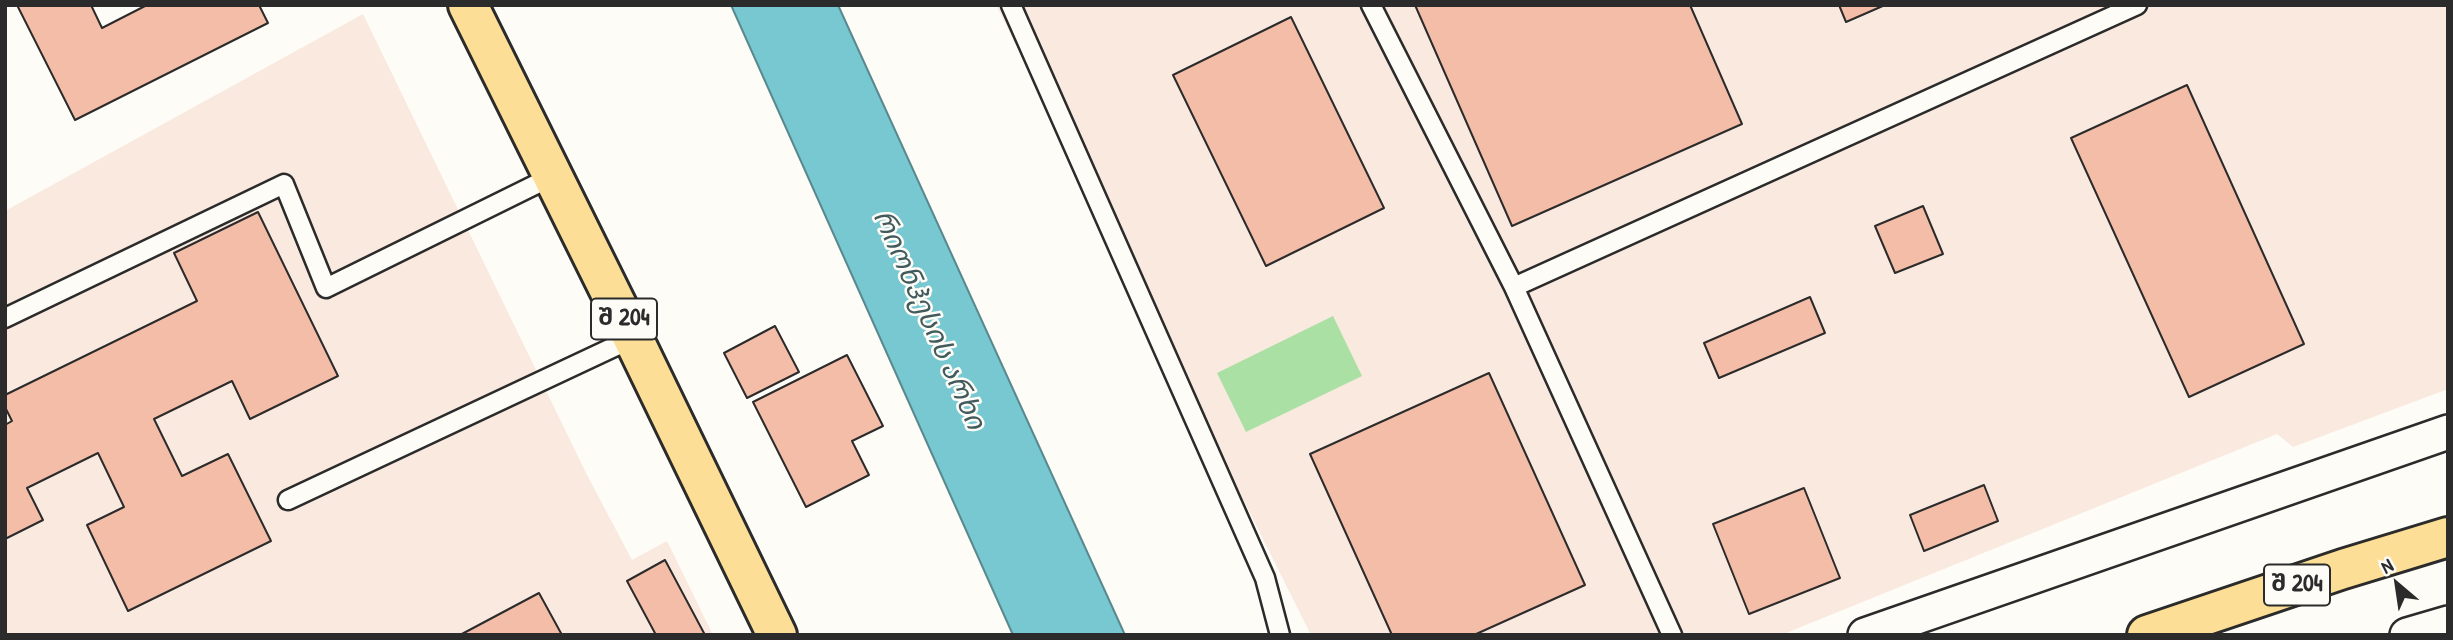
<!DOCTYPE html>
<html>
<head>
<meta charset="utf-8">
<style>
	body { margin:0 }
	#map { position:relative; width:2453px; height:640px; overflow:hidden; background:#fdfcf7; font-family:"Patrick Hand",sans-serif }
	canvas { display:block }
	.frame { position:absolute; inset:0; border:7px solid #2b2b2b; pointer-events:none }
	.north { position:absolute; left:2362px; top:549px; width:70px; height:70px; -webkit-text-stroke:5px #fdfcf7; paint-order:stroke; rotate:331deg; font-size:19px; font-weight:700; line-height:28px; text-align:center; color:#2b2b2b }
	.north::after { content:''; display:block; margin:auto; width:24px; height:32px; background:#2b2b2b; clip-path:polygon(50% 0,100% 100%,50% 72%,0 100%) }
</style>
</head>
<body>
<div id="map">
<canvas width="2453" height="640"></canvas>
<div class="frame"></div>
<div class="north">N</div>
</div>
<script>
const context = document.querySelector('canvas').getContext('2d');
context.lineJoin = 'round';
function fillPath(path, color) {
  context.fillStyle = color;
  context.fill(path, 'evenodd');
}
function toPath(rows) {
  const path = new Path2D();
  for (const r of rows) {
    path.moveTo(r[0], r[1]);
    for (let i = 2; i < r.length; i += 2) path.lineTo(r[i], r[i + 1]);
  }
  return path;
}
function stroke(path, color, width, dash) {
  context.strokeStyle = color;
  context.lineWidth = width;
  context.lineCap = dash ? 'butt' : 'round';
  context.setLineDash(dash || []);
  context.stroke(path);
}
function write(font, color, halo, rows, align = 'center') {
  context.font = font + ' "Patrick Hand","Noto Sans Georgian",sans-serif';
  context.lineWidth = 5;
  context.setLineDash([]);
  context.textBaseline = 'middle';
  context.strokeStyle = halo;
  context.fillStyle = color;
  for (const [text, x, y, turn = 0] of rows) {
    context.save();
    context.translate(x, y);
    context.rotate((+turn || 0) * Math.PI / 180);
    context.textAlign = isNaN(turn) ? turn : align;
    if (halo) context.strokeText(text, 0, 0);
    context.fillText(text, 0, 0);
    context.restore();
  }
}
fillPath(toPath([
	[996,5,2448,5,2448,389,2293,447,2277,434,1781,635,1311,635],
	[363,14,587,475,632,560,667,541,713,635,5,635,5,211]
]), '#fae9df');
fillPath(toPath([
	[1333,316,1362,376,1246,432,1217,373]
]), '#aae0a3');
const water = toPath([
	[731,5,838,5,1125,635,1013,635,731,5]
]);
fillPath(water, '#78c8d1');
stroke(water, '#59898f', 2);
const building = toPath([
	[17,5,91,5,102,28,147,5,259,5,268,23,75,120,17,5],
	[1415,5,1690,5,1742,124,1512,226,1415,5],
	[1839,5,1885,5,1846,22,1839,5],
	[1291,17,1384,208,1266,266,1173,75,1291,17],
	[2187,85,2304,344,2189,397,2071,138,2187,85],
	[1923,206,1943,254,1895,273,1875,226,1923,206],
	[258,212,338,376,250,419,232,381,154,419,182,476,228,454,271,541,128,611,87,525,124,507,98,453,27,488,43,520,5,539,5,425,12,421,5,407,5,395,197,301,174,253,258,212],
	[1810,297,1825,333,1719,378,1704,343,1810,297],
	[775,326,799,372,747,398,724,353,775,326],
	[847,355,883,426,852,441,869,475,806,507,753,402,847,355],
	[1489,373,1585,585,1474,635,1392,635,1310,454,1489,373],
	[1984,485,1998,521,1924,551,1910,515,1984,485],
	[1804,488,1840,578,1749,614,1713,524,1804,488],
	[665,560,705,635,656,635,627,581,665,560],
	[539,593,562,635,460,635,539,593]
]);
fillPath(building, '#f4bda8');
stroke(building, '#2b2b2b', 2);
const lane = toPath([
	[1011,5,1265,578,1280,635],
	[1371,5,1514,287,1672,635],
	[1514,287,2137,5],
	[5,318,284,184,326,288,553,176],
	[288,500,633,338]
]);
const street = toPath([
	[1865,635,2448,432],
	[2407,635,2448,623]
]);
const primary = toPath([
	[468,5,633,338,777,635],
	[2147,635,2343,569,2448,537]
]);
stroke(lane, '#2b2b2b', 23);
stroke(street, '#2b2b2b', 38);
stroke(primary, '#2b2b2b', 44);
stroke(lane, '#fdfcf7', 18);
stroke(street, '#fdfcf7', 33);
stroke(primary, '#fdde96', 38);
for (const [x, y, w] of [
	[624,319,66],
	[2297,585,66]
]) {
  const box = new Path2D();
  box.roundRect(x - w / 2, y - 20.5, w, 41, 5);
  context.fillStyle = '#fdfcf7';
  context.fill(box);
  stroke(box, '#2b2b2b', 2);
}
write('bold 24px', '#2b2b2b', null, [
	["შ 204",624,319],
	["შ 204",2297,585]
]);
write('italic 28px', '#425a5d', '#fdfcf7', [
	["რიონჰესის არხი",928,320,66]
]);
</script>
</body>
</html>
